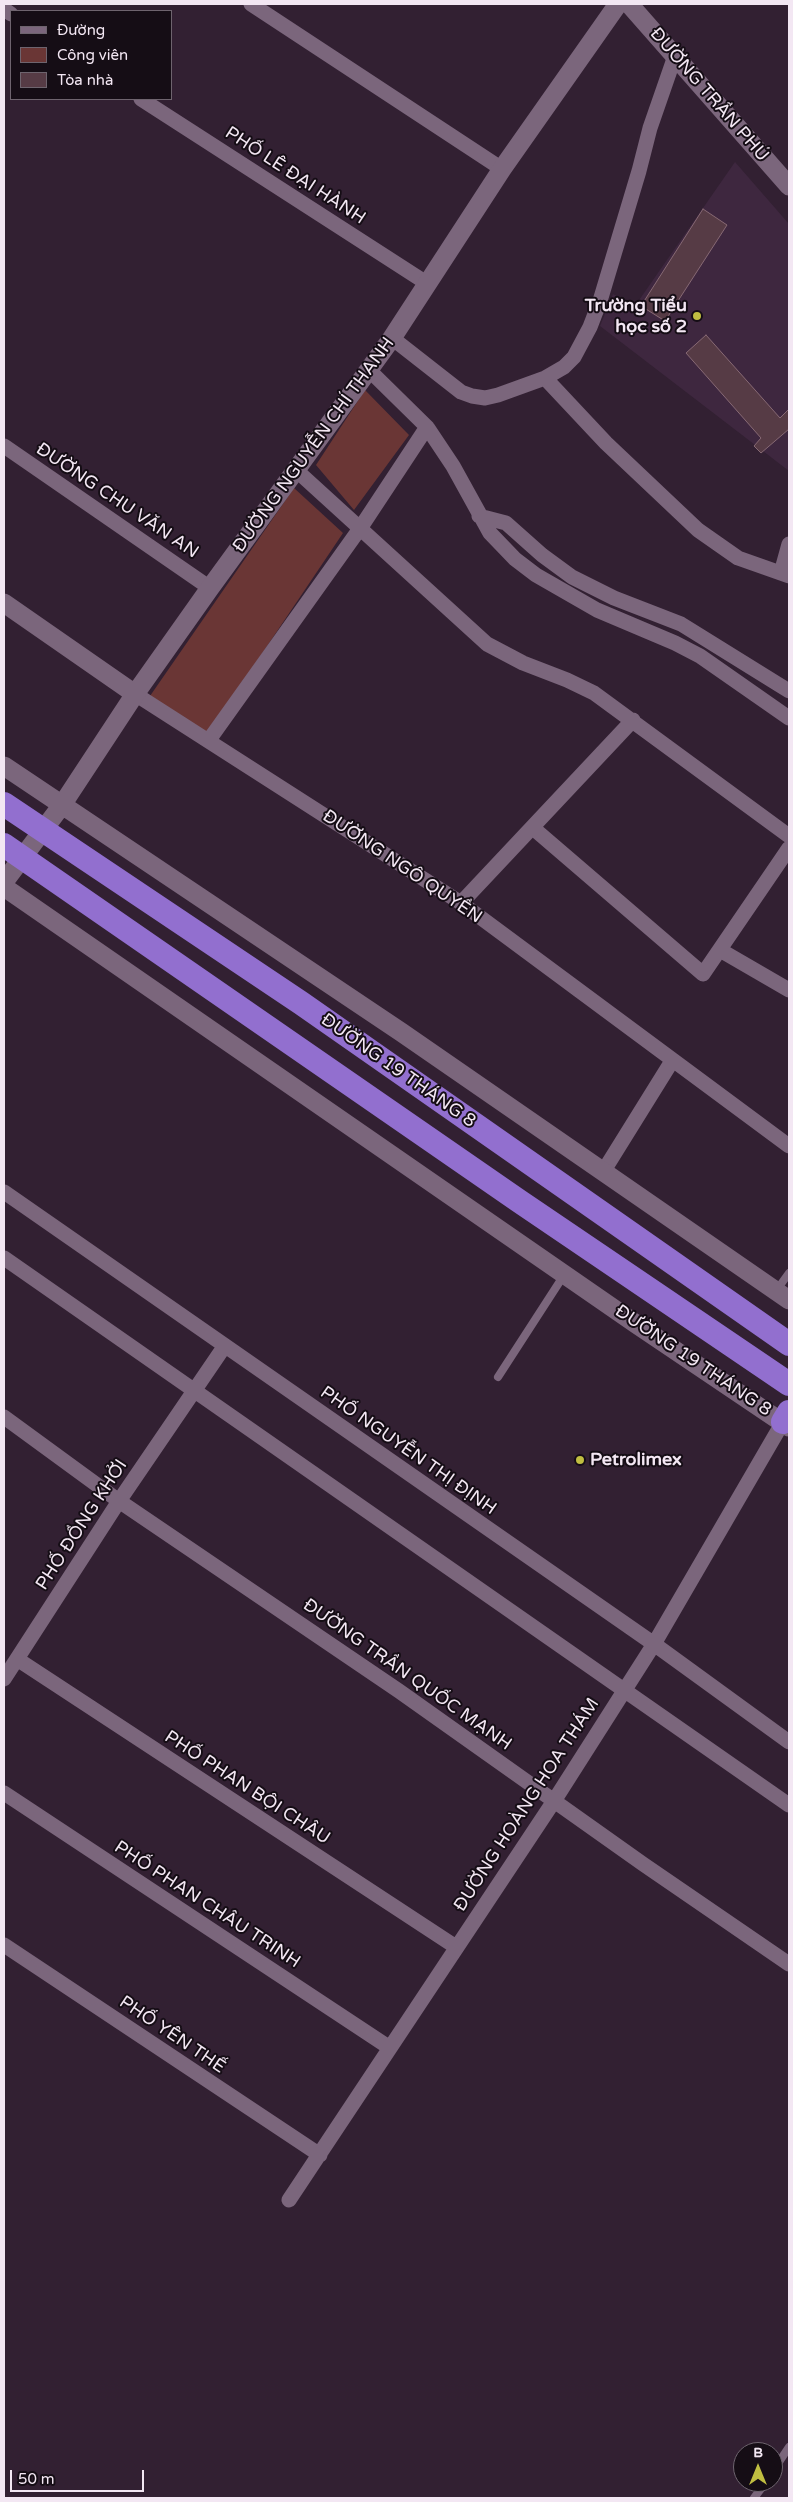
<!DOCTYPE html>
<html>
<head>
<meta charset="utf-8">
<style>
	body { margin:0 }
	#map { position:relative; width:793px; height:2502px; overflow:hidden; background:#322032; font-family:"Varela Round",sans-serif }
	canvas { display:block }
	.frame { position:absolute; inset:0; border:5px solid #f3e7f3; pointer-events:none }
	.legend { position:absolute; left:10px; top:10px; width:162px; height:90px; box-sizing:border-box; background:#150d15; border:1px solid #6e646e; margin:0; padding:6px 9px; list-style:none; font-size:15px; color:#f3e7f3 }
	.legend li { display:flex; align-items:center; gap:10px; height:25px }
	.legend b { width:25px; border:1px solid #6e646e }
	.north { position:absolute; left:733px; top:2442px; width:50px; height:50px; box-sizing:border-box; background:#150d15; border:1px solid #6e646e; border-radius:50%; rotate:0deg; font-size:14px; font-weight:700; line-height:20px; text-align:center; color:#f3e7f3 }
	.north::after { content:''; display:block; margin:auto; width:18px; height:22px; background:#c0be41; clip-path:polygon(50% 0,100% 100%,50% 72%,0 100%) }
	.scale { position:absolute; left:10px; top:2470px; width:134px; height:22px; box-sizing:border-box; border:2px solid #f3e7f3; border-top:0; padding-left:6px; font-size:15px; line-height:18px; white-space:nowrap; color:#f3e7f3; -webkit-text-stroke:4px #150d15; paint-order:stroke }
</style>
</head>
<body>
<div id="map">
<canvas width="793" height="2502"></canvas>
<div class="frame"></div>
<ul class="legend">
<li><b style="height:6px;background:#7b667c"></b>Đường</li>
<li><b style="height:14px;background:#6a3635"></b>Công viên</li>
<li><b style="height:14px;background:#563b45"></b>Tòa nhà</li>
</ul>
<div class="north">B</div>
<div class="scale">50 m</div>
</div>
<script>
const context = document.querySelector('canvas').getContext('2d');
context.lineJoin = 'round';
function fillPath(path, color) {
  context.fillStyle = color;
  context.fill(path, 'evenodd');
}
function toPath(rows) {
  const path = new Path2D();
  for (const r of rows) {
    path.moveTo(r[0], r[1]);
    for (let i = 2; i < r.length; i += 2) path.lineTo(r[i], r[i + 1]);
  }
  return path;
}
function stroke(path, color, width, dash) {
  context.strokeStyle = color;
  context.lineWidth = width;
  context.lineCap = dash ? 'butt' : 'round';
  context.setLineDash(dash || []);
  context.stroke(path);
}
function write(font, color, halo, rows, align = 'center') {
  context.font = font + ' "Varela Round",sans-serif';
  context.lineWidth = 4;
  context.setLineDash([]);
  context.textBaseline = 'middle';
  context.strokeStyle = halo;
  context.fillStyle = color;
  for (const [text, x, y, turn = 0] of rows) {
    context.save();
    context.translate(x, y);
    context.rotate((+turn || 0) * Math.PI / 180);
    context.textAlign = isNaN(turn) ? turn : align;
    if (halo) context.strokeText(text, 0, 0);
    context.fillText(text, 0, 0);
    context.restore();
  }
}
fillPath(toPath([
	[735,162,789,224,789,471,600,326,613,294,635,306]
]), '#3e273f');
fillPath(toPath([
	[365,390,409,435,354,510,316,465],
	[294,488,343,533,208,734,150,696]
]), '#6a3635');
const building = toPath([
	[703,209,727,225,665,321,641,306,703,209],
	[706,335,780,418,789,409,789,429,761,453,754,446,761,438,686,353,706,335]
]);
fillPath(building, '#563b45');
stroke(building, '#876974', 1);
stroke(toPath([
	[776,1291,789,1273],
	[498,1377,564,1275],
	[773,2471,789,2447],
	[754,2498,766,2482]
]), '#7b667c', 8);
stroke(toPath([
	[251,4,502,169],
	[4,9,11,14],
	[141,99,428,284],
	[392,338,461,392,472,396,485,398,498,395,545,378,564,367,574,357,590,327,600,301,639,171,650,128,675,56],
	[369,370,427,427,453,466,490,533,515,559,536,575,597,610,675,643,700,656,789,718],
	[545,378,606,443,698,530,738,558,789,576],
	[4,446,210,588],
	[296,470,487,644,523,663,567,680,594,693,789,836],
	[479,516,506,523,542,555,572,577,614,598,681,624,789,691],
	[781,573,789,544],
	[135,694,461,903,789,1146],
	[209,740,361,527,427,427],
	[533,828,703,974,789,848],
	[461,903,633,720],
	[720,950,789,990],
	[603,1172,672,1061],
	[4,1192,654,1644,789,1742],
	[4,1258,789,1805],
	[4,1417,119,1501,399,1691,643,1864,789,1964],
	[17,1659,456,1947],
	[4,1679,119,1501,224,1347],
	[4,1793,390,2048],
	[4,1945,320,2155],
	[289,2200,554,1801,654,1644,783,1422]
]), '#7b667c', 15);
stroke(toPath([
	[629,4,789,186],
	[4,603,135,694],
	[4,766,401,1032,789,1300],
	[4,882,62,805,135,694,210,588,392,338,502,169,618,4],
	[4,887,636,1324,789,1427]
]), '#7b667c', 19);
stroke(toPath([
	[4,804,301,1003,789,1344],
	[4,845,519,1201,789,1384],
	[783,1422,789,1412]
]), '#926fcf', 24);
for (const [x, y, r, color] of [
	[697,316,5,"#c0be41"],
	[580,1460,5,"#c0be41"]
]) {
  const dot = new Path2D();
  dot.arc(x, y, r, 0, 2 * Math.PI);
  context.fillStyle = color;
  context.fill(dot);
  stroke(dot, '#150d15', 2);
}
write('18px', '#f3e7f3', '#150d15', [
	["ĐƯỜNG TRẦN PHÚ",709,95,49],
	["PHỐ LÊ ĐẠI HÀNH",295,176,33],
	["ĐƯỜNG NGUYỄN CHÍ THANH",314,445,-54],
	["ĐƯỜNG CHU VĂN AN",117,501,34],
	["ĐƯỜNG NGÔ QUYỀN",402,867,34],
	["ĐƯỜNG 19 THÁNG 8",398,1071,35],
	["ĐƯỜNG 19 THÁNG 8",693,1361,34],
	["PHỐ NGUYỄN THỊ ĐỊNH",408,1451,35],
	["PHỐ ĐỒNG KHỞI",82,1525,-57],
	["ĐƯỜNG TRẦN QUỐC MẠNH",407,1675,35],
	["PHỐ PHAN BỘI CHÂU",247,1788,33],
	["ĐƯỜNG HOÀNG HOA THÁM",527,1805,-57],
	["PHỐ PHAN CHÂU TRINH",207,1905,33],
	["PHỐ YÊN THẾ",172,2035,34]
]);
write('bold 18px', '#f3e7f3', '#150d15', [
	["Trường Tiểu",687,306],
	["học số 2",687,327],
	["Petrolimex",590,1460,"left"]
], 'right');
</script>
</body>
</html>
